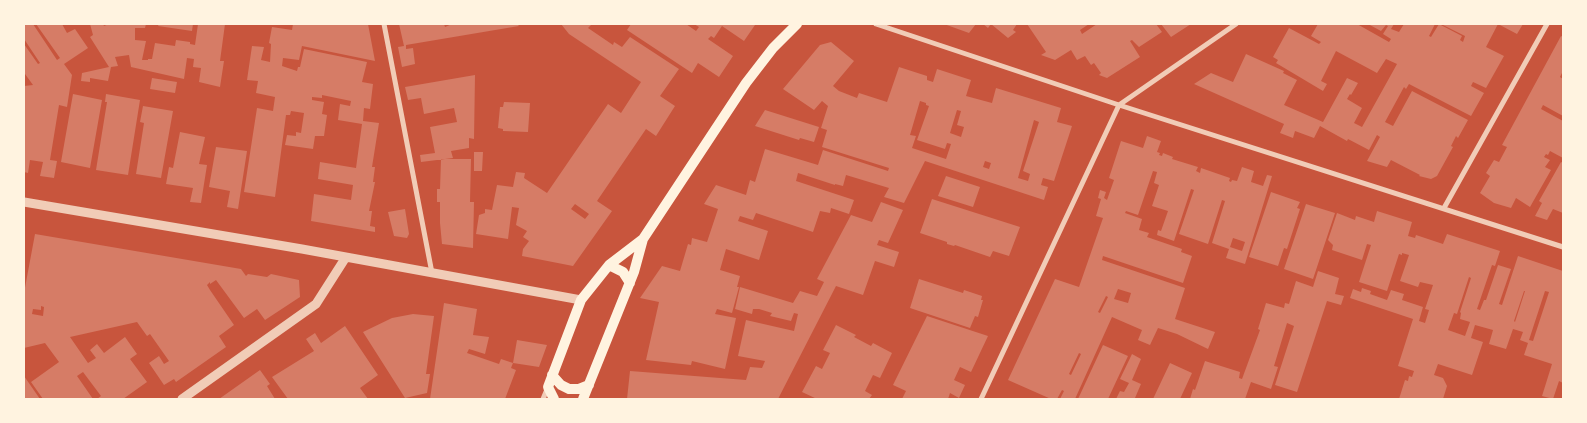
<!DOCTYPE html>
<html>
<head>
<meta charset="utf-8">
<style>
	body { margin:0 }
	#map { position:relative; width:1587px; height:423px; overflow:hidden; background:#c8553d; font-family:Raleway,sans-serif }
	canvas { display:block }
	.frame { position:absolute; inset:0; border:25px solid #fff3e0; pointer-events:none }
</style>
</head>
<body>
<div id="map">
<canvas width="1587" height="423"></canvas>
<div class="frame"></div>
</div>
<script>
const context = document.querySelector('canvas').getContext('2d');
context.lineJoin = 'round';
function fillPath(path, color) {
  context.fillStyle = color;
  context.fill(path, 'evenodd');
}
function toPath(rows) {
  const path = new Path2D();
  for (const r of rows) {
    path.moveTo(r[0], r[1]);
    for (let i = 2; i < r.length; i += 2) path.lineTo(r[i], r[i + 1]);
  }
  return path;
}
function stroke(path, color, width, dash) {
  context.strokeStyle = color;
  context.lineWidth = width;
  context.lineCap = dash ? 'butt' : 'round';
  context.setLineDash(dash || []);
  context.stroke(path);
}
fillPath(toPath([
	[24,24,33,24,57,60,60,58,36,24,62,24,67,33,75,29,88,48,64,64,72,75,67,107,59,105,50,160,57,161,54,178,40,176,43,162,30,160,28,173,24,172,24,86,33,85,25,74,24,75,24,44,38,64,40,63,24,39],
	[90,24,103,24,104,26,109,24,146,24,145,28,135,28,135,40,146,41,142,60,148,60,148,59,152,59,155,43,175,46,176,40,190,42,190,44,195,45,198,24,225,24,220,61,224,61,220,87,199,82,201,68,193,67,194,59,187,58,184,79,131,67,129,55,115,57,118,66,111,67,108,81,90,78,90,82,81,81,82,73,109,67,90,37,93,35],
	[159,24,193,24,192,31,158,26],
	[293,24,368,24,375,61,302,46,299,60,283,58,282,66,297,71,298,67,300,67,304,49,367,62,362,82,373,84,370,109,364,108,363,121,379,123,372,167,375,167,373,182,375,182,369,211,372,211,370,226,375,227,375,232,311,221,314,194,351,200,353,185,318,179,320,162,356,168,362,124,338,120,340,104,350,106,351,101,322,95,322,98,312,97,312,100,324,102,322,114,327,115,324,136,315,136,313,149,285,145,287,135,296,136,296,132,301,133,304,113,291,111,290,115,286,115,275,197,244,192,257,108,273,111,275,97,256,93,258,81,247,80,252,46,264,47,261,60,270,62,271,44,269,43,272,27,292,30],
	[399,24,444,24,445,27,452,24,517,24,519,26,406,45,406,49,413,48,415,64,402,67,398,47,404,46],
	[561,24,592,24,588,28,613,45,614,42,622,47,630,37,679,69,660,96,675,106,656,136,646,129,597,201,612,211,573,266,522,256,523,249,529,241,523,237,527,231,516,225,519,208,512,207,508,239,476,234,479,215,485,213,485,209,492,210,497,185,513,187,516,172,525,173,524,178,547,193,608,104,621,113,641,82,569,34],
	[575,204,589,214,585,219,571,209],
	[631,24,686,24,696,31,699,27,694,24,753,24,755,25,744,41,722,26,714,38,711,36,708,39,733,56,719,77,698,63,692,73,627,30],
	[944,24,976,24,969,33],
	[983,24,1017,24,1013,30,1016,32,1008,38,991,24,988,28],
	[1027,24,1089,24,1080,30,1082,34,1097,24,1156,24,1162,32,1139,47,1132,40,1130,41,1140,57,1107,78,1099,75,1101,73,1094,63,1091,65,1085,56,1077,60,1071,50,1055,60,1041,55,1046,52],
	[1161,24,1191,24,1171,37],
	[1318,24,1357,24,1389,42,1391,39,1383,34,1388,26,1386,25,1381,31,1368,24,1394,24,1391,29,1399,32,1404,24,1435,24,1429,36,1431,37,1439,24,1462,36,1460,40,1463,42,1465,36,1441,24,1523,24,1517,34,1498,24,1486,47,1504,56,1486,88,1473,82,1471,86,1484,93,1471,116,1409,84,1406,89,1404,87,1385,122,1393,126,1412,91,1468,120,1458,138,1456,136,1451,146,1453,147,1437,176,1431,179,1419,176,1420,175,1391,160,1387,167,1367,161,1380,137,1377,135,1369,150,1348,139,1347,141,1320,126,1314,138,1295,131,1293,138,1280,133,1284,124,1194,84,1211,73,1233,82,1246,54,1284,71,1283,73,1297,80,1284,105,1323,122,1347,78,1358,83,1351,95,1350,94,1347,99,1362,108,1354,123,1362,127,1397,64,1386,59,1377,73,1336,51,1321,81,1327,84,1323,91,1276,63,1278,60,1273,57,1289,28,1319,44,1321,42,1311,36],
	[1561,36,1563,37,1563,74,1562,73,1560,77,1563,79,1563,116,1543,105,1541,109,1563,121,1563,158,1550,151,1548,155,1546,154,1544,157,1550,160,1545,167,1551,170,1530,207,1516,198,1511,208,1494,203,1480,193,1490,176,1486,173,1494,160,1499,162,1507,147,1502,145],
	[831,42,854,61,833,86,839,91,857,98,859,93,887,102,899,67,927,76,927,80,933,82,937,69,971,80,966,96,992,103,996,88,1061,108,1057,122,1072,126,1054,181,1043,178,1041,185,1048,187,1044,200,925,161,904,203,884,197,889,188,846,175,843,186,835,184,835,185,798,173,796,181,854,200,849,214,831,208,830,213,820,211,813,232,756,213,753,220,740,216,738,221,768,231,759,260,726,249,720,270,740,276,737,287,739,287,732,313,717,309,715,314,736,318,725,369,692,361,691,365,646,360,659,302,640,298,662,266,680,271,688,244,691,245,692,238,707,242,718,209,704,204,716,185,746,195,750,180,755,182,765,149,818,165,823,150,888,171,889,168,822,147,827,130,821,128,828,106,822,101,814,110,783,89,820,45],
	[920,101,926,103,926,105,929,106,917,140,945,149,947,143,951,144,946,159,912,148,916,136,910,135],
	[957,110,961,111,957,125,964,127,961,137,950,133],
	[1034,120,1039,122,1023,171,1030,174,1028,181,1018,178],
	[985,161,991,163,989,169,983,167],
	[475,75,474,139,469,138,469,148,451,151,453,158,421,162,420,155,435,153,430,127,457,122,454,108,424,114,421,98,408,100,405,87],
	[152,78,177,82,175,93,150,89],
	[73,94,102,100,90,168,61,162],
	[106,94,140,100,128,175,96,170,107,102,105,102],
	[504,102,530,103,528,132,503,131,503,129,498,128,500,107,503,107],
	[143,106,173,111,161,178,136,174,144,123,140,122],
	[765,110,819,127,814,142,800,138,799,140,755,126],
	[180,132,205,137,199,164,207,165,201,203,190,202,193,188,166,184,169,167,173,168],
	[1147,136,1161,141,1157,152,1160,153,1159,155,1162,156,1163,153,1173,157,1172,159,1198,167,1196,171,1200,173,1201,168,1230,178,1229,181,1231,182,1232,180,1237,181,1242,167,1254,171,1251,182,1263,186,1267,175,1272,176,1245,264,1226,258,1229,249,1212,243,1225,201,1222,200,1208,244,1179,234,1194,190,1191,189,1174,241,1157,235,1158,230,1161,231,1168,211,1152,206,1159,185,1154,183,1157,172,1153,171,1138,215,1126,211,1125,213,1142,219,1139,230,1149,233,1147,237,1182,249,1181,252,1192,256,1183,283,1103,256,1102,260,1185,288,1175,319,1215,332,1208,349,1177,334,1158,328,1150,345,1138,340,1142,330,1112,317,1075,399,1060,399,1064,391,1062,390,1057,399,1051,399,1008,380,1055,279,1079,287,1103,218,1096,216,1101,199,1098,198,1100,190,1106,192,1104,198,1107,200,1114,180,1109,178,1121,141,1143,148],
	[1233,238,1245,242,1242,251,1230,247],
	[1118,289,1131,293,1128,303,1114,299],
	[1106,296,1108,297,1100,313,1098,312],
	[1079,353,1081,354,1071,375,1069,374],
	[216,147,247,151,238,209,227,207,230,191,209,187],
	[474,152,483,152,482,171,474,171],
	[441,159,471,159,470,202,474,202,473,248,442,244,440,223,440,202,437,202,437,189,440,189],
	[1561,162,1563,163,1563,213,1553,209,1547,220,1535,216,1542,203,1539,201],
	[946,176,980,187,973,207,938,196],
	[1271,192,1300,202,1297,208,1300,209,1287,249,1284,248,1278,266,1249,257],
	[932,199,1020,227,1009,256,993,251,990,257,955,245,954,246,947,244,947,242,920,233],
	[881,202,903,210,888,243,879,240,877,245,899,252,894,267,875,261,863,295,836,286,778,399,627,399,630,371,746,380,750,367,762,368,765,361,738,356,746,320,794,331,798,314,794,313,791,321,770,316,772,313,759,309,753,309,752,314,735,309,740,287,793,303,800,291,817,296,824,282,817,279,851,215,872,222],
	[1306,204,1335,213,1313,279,1284,269],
	[405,209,409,234,407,238,394,236,388,212],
	[1377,211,1412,222,1408,236,1415,238,1416,235,1443,244,1447,234,1500,251,1495,266,1492,265,1477,309,1480,310,1484,300,1486,300,1498,265,1511,269,1499,304,1502,305,1518,256,1563,271,1563,383,1559,381,1553,399,1542,396,1552,364,1524,355,1528,343,1520,340,1523,332,1513,329,1506,349,1489,344,1493,330,1475,325,1471,338,1483,342,1472,375,1438,364,1434,375,1443,378,1447,386,1443,399,1399,399,1405,380,1408,381,1409,376,1412,377,1414,371,1398,366,1413,319,1350,298,1353,289,1361,292,1362,288,1371,291,1370,294,1387,300,1391,290,1404,294,1402,300,1423,307,1419,321,1425,323,1429,310,1425,309,1433,285,1420,282,1418,287,1400,281,1409,255,1402,253,1402,255,1399,254,1387,291,1359,282,1371,245,1367,244,1362,260,1332,250,1333,245,1328,240,1337,213,1355,220,1356,216,1374,222],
	[1469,277,1471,278,1460,312,1461,313,1460,319,1470,322,1465,336,1448,330,1454,313,1457,314],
	[1524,291,1525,291,1515,322,1514,321],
	[1545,291,1549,292,1533,341,1529,340],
	[35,234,241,269,246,276,248,274,267,277,271,274,299,280,300,297,265,320,257,309,244,318,216,280,210,284,210,282,207,285,210,290,234,325,219,336,226,347,176,382,174,379,164,385,149,363,159,356,164,364,169,361,150,334,147,336,137,322,70,337,88,363,96,358,90,350,97,344,104,353,125,337,137,354,130,359,147,382,123,399,97,399,101,396,83,372,77,376,93,399,43,399,31,382,59,362,45,343,24,348,24,293],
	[41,306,44,307,43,316,32,314,33,309,41,310],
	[1318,271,1339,278,1335,294,1344,296,1341,305,1327,301,1297,392,1275,385,1294,326,1287,323,1274,366,1278,367,1271,389,1251,382,1245,399,1190,399,1193,389,1195,390,1205,361,1240,372,1239,378,1242,379,1260,330,1258,329,1266,303,1284,308,1285,303,1289,304,1296,281,1313,287],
	[919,279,963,293,964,290,982,296,981,300,983,300,978,317,975,316,970,328,910,308],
	[444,303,477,309,473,335,489,337,485,354,469,349,467,353,499,364,501,359,513,363,511,368,516,370,505,399,430,399],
	[413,314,434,316,426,374,430,374,427,393,405,398,363,332,392,318],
	[927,316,988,336,971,372,960,367,954,380,965,385,959,398,950,393,948,399,902,399,906,391,893,385],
	[836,325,856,335,854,337,871,346,873,343,892,353,880,378,873,375,865,391,872,395,869,399,817,399,802,392,816,366,822,369,830,353,823,350],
	[345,326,378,375,360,388,368,399,288,399,272,377,314,351,306,339,315,333,321,343],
	[517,340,547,345,539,367,513,363],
	[1103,345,1128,356,1108,399,1078,399],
	[1132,354,1141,359,1132,380,1141,384,1135,398,1138,399,1116,399,1120,391,1124,392,1129,383,1120,379],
	[1170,363,1192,373,1180,399,1153,399],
	[260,370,270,384,267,386,275,399,219,399],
	[24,376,40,399,24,399]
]), '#d67c66');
stroke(toPath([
	[384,24,432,273],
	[876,24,1119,105,1563,247],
	[1444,208,1547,24],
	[543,399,548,387],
	[981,399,1119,105,1236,24]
]), '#f1ccb7', 5);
stroke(toPath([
	[24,202,302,249,581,300],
	[182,399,316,304,346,257]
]), '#f1ccb7', 9);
stroke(toPath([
	[609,265,623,272,630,283],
	[552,375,561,385,569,389,579,389,589,385],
	[554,399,548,387,581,300,609,265,643,239],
	[583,399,634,272,643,239,746,83,773,48,797,24]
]), '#fff3e0', 10);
</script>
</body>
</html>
